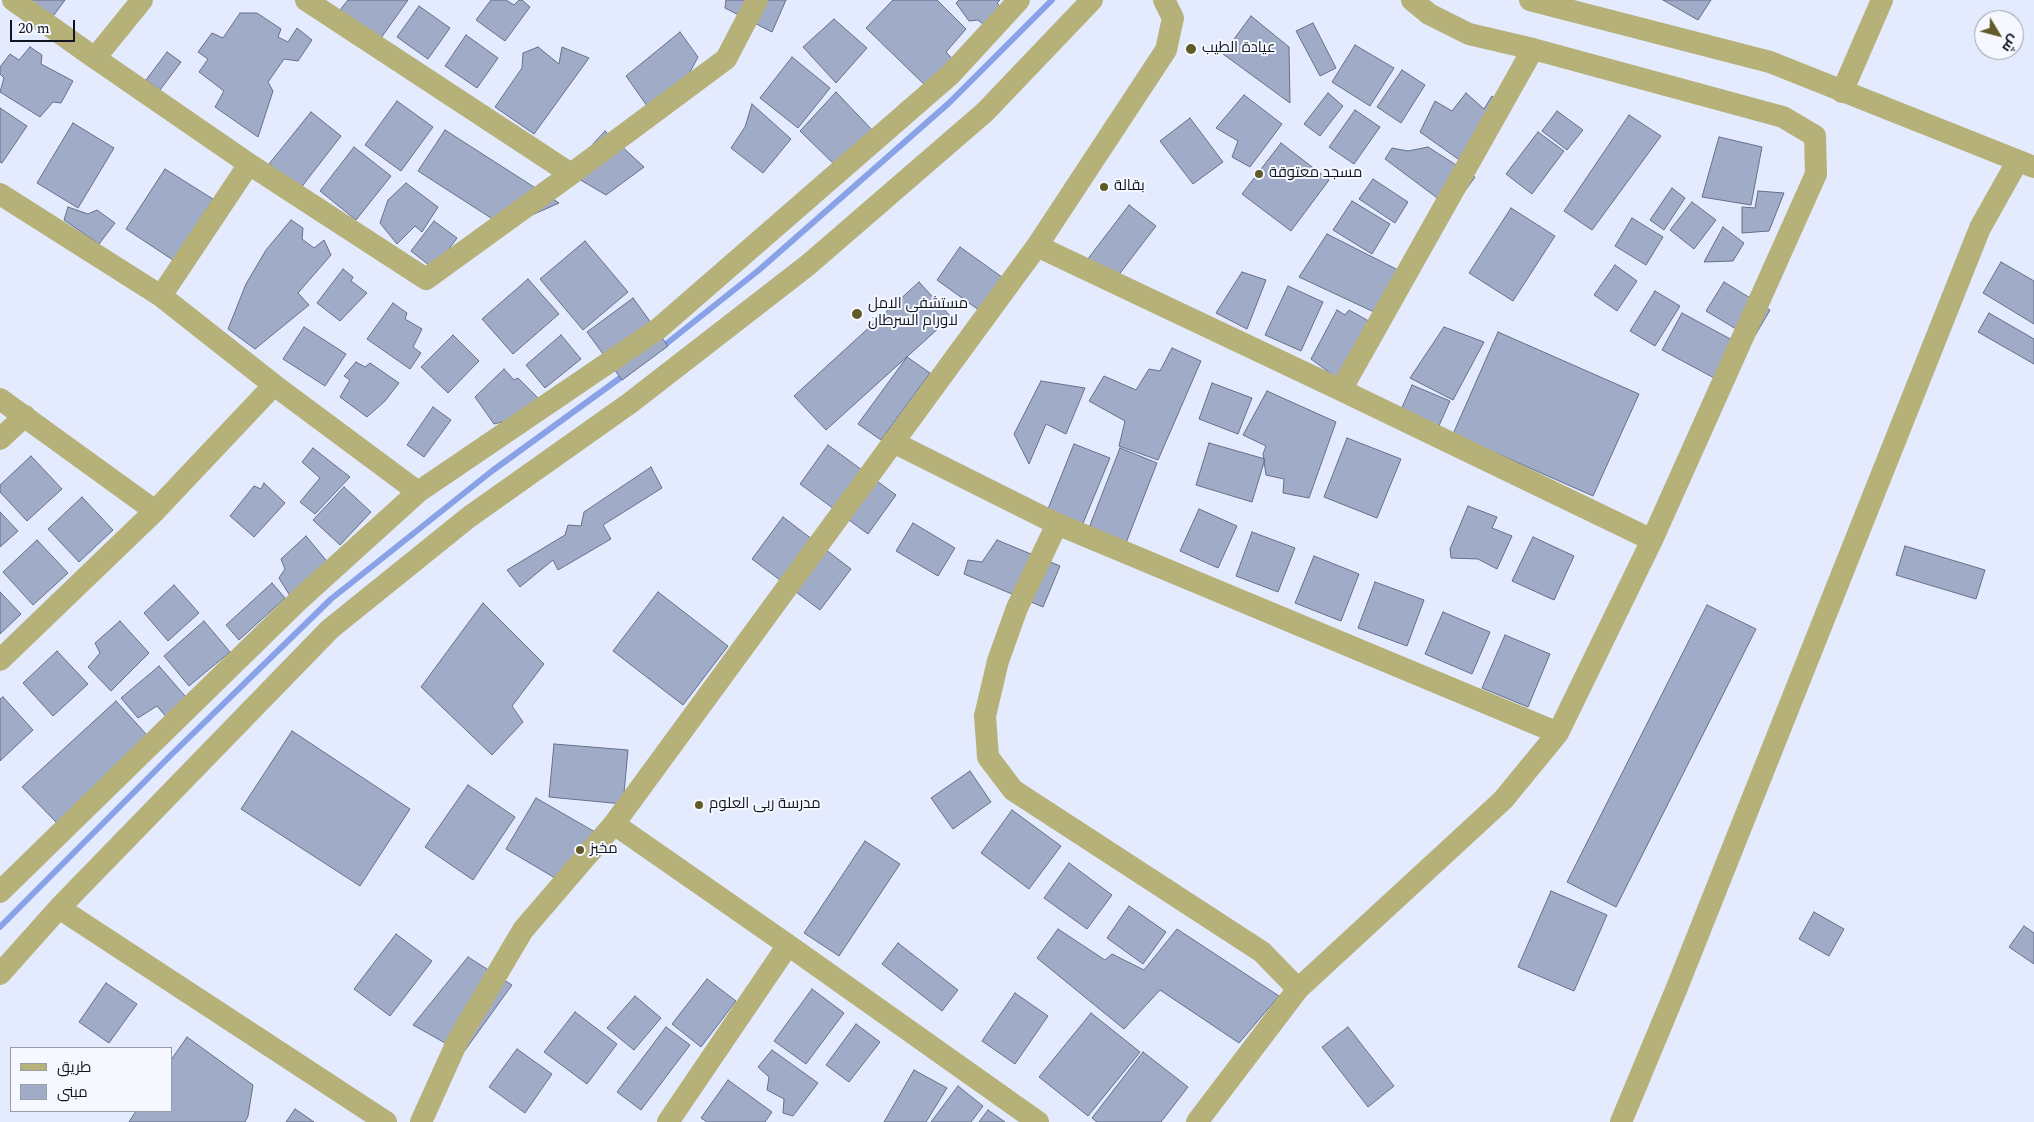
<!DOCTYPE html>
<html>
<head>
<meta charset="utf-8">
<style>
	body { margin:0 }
	#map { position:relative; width:2034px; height:1122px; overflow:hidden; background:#e4ebfe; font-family:Spectral,Cairo,serif }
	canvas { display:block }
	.legend { position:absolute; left:10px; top:1047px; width:162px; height:65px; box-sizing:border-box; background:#f6f8ff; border:1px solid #9a9da6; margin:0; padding:6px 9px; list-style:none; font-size:15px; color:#111520 }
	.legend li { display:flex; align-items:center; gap:10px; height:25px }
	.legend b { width:25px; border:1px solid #9a9da6 }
	.north { position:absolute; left:1974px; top:10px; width:50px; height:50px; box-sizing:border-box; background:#f6f8ff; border:1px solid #9a9da6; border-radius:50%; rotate:127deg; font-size:14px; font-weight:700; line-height:20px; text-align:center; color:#111520 }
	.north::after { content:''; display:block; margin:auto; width:18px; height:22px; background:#605b27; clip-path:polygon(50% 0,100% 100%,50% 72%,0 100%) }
	.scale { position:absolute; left:10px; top:20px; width:65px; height:22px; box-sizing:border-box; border:2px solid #111520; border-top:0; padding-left:6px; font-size:15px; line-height:18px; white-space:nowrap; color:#111520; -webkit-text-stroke:4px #f6f8ff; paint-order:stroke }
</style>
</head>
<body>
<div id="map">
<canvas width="2034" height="1122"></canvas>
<ul class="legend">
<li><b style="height:6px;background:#b6b179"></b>طريق</li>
<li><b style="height:14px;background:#a0abc8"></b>مبنى</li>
</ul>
<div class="north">ش</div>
<div class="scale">20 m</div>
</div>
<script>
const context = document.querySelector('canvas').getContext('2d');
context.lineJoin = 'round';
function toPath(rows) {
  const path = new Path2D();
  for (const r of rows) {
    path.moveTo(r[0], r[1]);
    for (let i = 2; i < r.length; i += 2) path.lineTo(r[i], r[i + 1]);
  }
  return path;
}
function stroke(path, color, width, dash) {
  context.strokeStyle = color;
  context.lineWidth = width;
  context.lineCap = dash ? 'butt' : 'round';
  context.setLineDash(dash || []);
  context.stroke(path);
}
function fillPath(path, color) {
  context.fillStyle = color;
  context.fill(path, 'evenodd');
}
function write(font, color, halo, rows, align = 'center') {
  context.font = font + ' Spectral,Cairo,serif';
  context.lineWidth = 4;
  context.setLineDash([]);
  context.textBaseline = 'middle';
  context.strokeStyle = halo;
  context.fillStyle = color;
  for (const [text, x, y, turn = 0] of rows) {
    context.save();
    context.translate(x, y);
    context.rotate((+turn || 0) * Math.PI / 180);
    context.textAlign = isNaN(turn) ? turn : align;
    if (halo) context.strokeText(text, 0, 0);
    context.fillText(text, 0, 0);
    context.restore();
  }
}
stroke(toPath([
	[661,348,759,270,949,103,1052,0],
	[0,927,171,755,331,599,492,471,627,373]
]), '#89a1e7', 6);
const building = toPath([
	[25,0,65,0,51,19,25,0],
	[348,0,408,0,381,38,340,10,348,0],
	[491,0,506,0,514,5,519,0,522,0,530,7,505,41,476,20,491,0],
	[726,0,786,0,772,32,725,8,726,0],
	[893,0,937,0,966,29,946,52,958,65,930,90,866,28,893,0],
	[959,0,1000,0,997,3,1005,11,988,28,978,20,969,21,956,3,959,0],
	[1663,0,1711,0,1698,20,1663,0],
	[419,6,450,28,428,59,397,37,419,6],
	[240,13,257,13,281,29,278,37,288,42,297,28,312,40,298,61,284,59,268,82,273,91,258,137,215,107,224,91,199,72,208,59,198,52,212,33,223,38,240,13],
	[1251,16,1289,47,1290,103,1223,54,1251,16],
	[834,19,867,48,836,83,803,47,834,19],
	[1313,23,1336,68,1320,76,1296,31,1313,23],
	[680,32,698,57,681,89,650,110,626,76,680,32],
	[466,35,498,58,477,88,445,66,466,35],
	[1355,45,1394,68,1370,106,1332,82,1355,45],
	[30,47,42,55,41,64,73,81,61,103,53,102,40,117,0,92,4,78,0,74,0,67,10,54,19,60,30,47],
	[538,47,559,64,562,47,589,58,534,134,495,107,522,68,523,53,538,47],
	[167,52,181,62,160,90,146,80,167,52],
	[792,57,830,88,798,128,760,98,792,57],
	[1402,70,1425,85,1401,123,1377,107,1402,70],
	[836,92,876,134,839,169,800,131,836,92],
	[1328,93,1343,106,1320,136,1304,124,1328,93],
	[1466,93,1484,109,1492,96,1505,106,1468,166,1420,132,1435,101,1452,111,1466,93],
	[1244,95,1282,124,1250,167,1232,157,1238,141,1216,128,1244,95],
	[397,101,433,127,401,171,365,145,397,101],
	[752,104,791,139,763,173,731,148,745,127,752,104],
	[0,108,27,126,2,163,0,162,0,108],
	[1355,110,1380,127,1354,164,1329,147,1355,110],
	[1557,111,1583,130,1567,150,1542,131,1557,111],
	[311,112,341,136,300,189,269,164,311,112],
	[1629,115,1661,136,1592,230,1564,211,1629,115],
	[1190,118,1223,162,1193,184,1160,141,1190,118],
	[73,123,114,148,78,208,37,183,73,123],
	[445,130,559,203,505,227,418,171,445,130],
	[605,131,644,167,606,195,567,172,605,131],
	[1538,132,1564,151,1532,194,1506,174,1538,132],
	[1719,137,1762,147,1751,205,1702,197,1719,137],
	[1281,143,1329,180,1291,231,1242,194,1281,143],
	[354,147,391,176,356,220,320,191,354,147],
	[1428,147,1475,177,1452,209,1385,159,1392,148,1408,151,1428,147],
	[165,169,213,199,173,260,126,229,165,169],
	[1373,179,1408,202,1395,223,1359,199,1373,179],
	[406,183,438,207,422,232,415,226,397,244,380,223,388,200,406,183],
	[1672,188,1685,198,1664,230,1650,220,1672,188],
	[1758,191,1784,193,1769,231,1742,233,1742,207,1755,208,1758,191],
	[1352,201,1390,224,1372,254,1333,230,1352,201],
	[1692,202,1716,220,1694,249,1670,230,1692,202],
	[1129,205,1156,226,1114,281,1087,260,1129,205],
	[68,207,88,214,97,210,115,223,99,244,64,220,68,207],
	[1511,208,1555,236,1513,301,1469,273,1511,208],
	[1632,218,1663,237,1646,265,1615,246,1632,218],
	[291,220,303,228,302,239,314,248,324,240,331,255,298,293,309,305,255,349,228,329,246,284,266,250,291,220],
	[434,221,457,238,434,269,411,251,434,221],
	[1723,227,1744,243,1733,261,1704,262,1723,227],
	[1327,234,1404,273,1374,312,1299,277,1327,234],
	[585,241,628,292,583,330,540,279,585,241],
	[960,247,1013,285,990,318,937,280,960,247],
	[2001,262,2034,281,2034,324,1983,293,2001,262],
	[1615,265,1637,281,1617,311,1594,295,1615,265],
	[343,269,353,277,351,281,367,293,340,321,317,303,343,269],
	[1242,272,1266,280,1247,329,1216,313,1242,272],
	[528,279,559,314,513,354,482,319,528,279],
	[919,282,951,317,826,430,794,396,919,282],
	[1724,282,1770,310,1753,339,1706,311,1724,282],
	[1288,286,1323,302,1301,351,1265,335,1288,286],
	[1655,291,1680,306,1655,346,1630,331,1655,291],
	[633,298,668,346,622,380,587,332,633,298],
	[393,303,407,313,405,319,422,329,413,347,421,353,410,369,367,339,393,303],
	[1337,310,1345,315,1349,310,1374,324,1341,381,1311,359,1337,310],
	[1682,313,1736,342,1716,379,1662,350,1682,313],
	[1989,313,2034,339,2034,364,1978,332,1989,313],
	[304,327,346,354,325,386,283,359,304,327],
	[1444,327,1484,342,1453,400,1410,378,1444,327],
	[1498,332,1639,394,1593,496,1453,434,1498,332],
	[453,335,479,361,448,393,421,367,453,335],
	[561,335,581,359,545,388,526,365,561,335],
	[1172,348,1201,361,1158,460,1119,446,1125,421,1089,401,1104,376,1136,390,1149,369,1160,371,1172,348],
	[907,357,930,373,881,440,858,424,907,357],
	[356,362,365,367,370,363,399,383,385,401,367,417,340,397,350,380,344,376,356,362],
	[504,369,514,380,518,378,541,401,517,418,494,424,475,397,504,369],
	[1041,381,1085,388,1066,434,1046,424,1029,464,1014,434,1041,381],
	[1212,383,1252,398,1238,434,1199,419,1212,383],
	[1412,385,1450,401,1438,428,1400,412,1412,385],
	[1267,391,1336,422,1309,498,1283,493,1284,479,1266,475,1263,454,1266,446,1243,435,1267,391],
	[433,407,451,420,424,457,407,445,433,407],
	[1347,438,1401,459,1377,518,1324,497,1347,438],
	[1209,443,1265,459,1252,502,1196,485,1209,443],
	[1074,444,1110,458,1081,528,1046,514,1074,444],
	[828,445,896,495,868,534,800,484,828,445],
	[313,448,350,477,315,514,300,502,320,478,302,462,313,448],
	[1120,448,1157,463,1126,543,1089,528,1120,448],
	[31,456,62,489,27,521,0,492,0,485,31,456],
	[651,467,662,488,603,525,611,539,558,570,553,560,520,587,507,570,565,535,568,525,581,526,584,512,651,467],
	[264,483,285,503,254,537,230,516,254,486,261,489,264,483],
	[344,487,371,512,340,545,313,520,344,487],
	[82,497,113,530,79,562,48,529,82,497],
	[1468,506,1497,517,1492,528,1512,536,1497,569,1478,559,1451,558,1450,549,1468,506],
	[1199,509,1237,526,1218,568,1180,551,1199,509],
	[0,512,18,531,0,547,0,512],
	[783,517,851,569,820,610,752,559,783,517],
	[913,523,955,548,938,576,896,551,913,523],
	[1252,532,1295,548,1278,592,1236,576,1252,532],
	[306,536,330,565,292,599,279,578,285,569,281,559,306,536],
	[1533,537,1574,556,1554,600,1512,581,1533,537],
	[37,540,68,573,33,605,3,572,37,540],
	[997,540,1060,566,1043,607,964,574,968,560,982,562,997,540],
	[1905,546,1985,570,1976,599,1896,575,1905,546],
	[1314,556,1359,574,1341,621,1295,603,1314,556],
	[1375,582,1424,600,1407,646,1358,628,1375,582],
	[272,583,285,598,239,640,226,625,272,583],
	[174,585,199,613,168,641,144,613,174,585],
	[0,592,21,614,0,634,0,592],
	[658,592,728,646,683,705,613,651,658,592],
	[483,603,544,664,512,706,523,722,492,755,421,687,483,603],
	[1707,605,1756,629,1616,907,1567,882,1707,605],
	[1443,612,1490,632,1472,674,1425,654,1443,612],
	[120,621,149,653,111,691,88,667,100,653,95,643,120,621],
	[204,621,230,652,189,686,164,656,204,621],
	[1505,635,1550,654,1528,707,1482,688,1505,635],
	[57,651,88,684,53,716,23,683,57,651],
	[159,666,197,710,179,732,157,706,138,718,121,698,159,666],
	[3,697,33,730,0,761,0,699,3,697],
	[116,701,157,746,56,822,22,787,116,701],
	[292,731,410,809,360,886,241,809,292,731],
	[554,744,628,750,623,804,549,797,554,744],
	[970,771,991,802,953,829,931,798,970,771],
	[468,785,515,817,473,880,425,847,468,785],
	[536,798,602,836,572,888,506,849,536,798],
	[1012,810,1061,846,1029,889,981,853,1012,810],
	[865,841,900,864,839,956,804,933,865,841],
	[1069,863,1112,895,1087,929,1044,898,1069,863],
	[1551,891,1607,915,1574,991,1518,967,1551,891],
	[1129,906,1166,932,1143,964,1107,938,1129,906],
	[1814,912,1844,929,1829,956,1799,939,1814,912],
	[2024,926,2034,933,2034,964,2009,947,2024,926],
	[1058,929,1105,960,1112,954,1144,970,1177,929,1279,996,1239,1043,1160,990,1124,1029,1037,958,1058,929],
	[396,934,432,961,390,1016,354,989,396,934],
	[898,943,958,990,942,1011,882,964,898,943],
	[468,957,512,985,463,1053,413,1025,468,957],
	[707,979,736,1001,701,1047,672,1024,707,979],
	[106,983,137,1004,109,1043,79,1022,106,983],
	[812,989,844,1013,806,1064,774,1041,812,989],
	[1015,993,1048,1016,1015,1064,982,1041,1015,993],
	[635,996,661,1018,634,1050,607,1028,635,996],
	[575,1012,617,1044,587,1084,544,1052,575,1012],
	[1091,1013,1140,1052,1088,1116,1039,1077,1091,1013],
	[856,1024,880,1042,849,1082,826,1065,856,1024],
	[666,1027,690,1045,641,1110,617,1092,666,1027],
	[1348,1027,1394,1086,1368,1107,1322,1047,1348,1027],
	[187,1037,253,1085,248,1116,245,1122,129,1122,136,1111,171,1111,171,1060,187,1037],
	[517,1049,552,1074,525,1113,489,1087,517,1049],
	[772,1050,818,1083,793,1116,783,1113,784,1099,767,1090,769,1077,758,1067,772,1050],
	[1143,1052,1188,1087,1161,1122,1097,1122,1092,1118,1143,1052],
	[914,1070,947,1088,926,1122,884,1122,914,1070],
	[728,1080,772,1112,765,1122,707,1122,701,1118,728,1080],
	[958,1086,983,1106,971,1122,931,1122,958,1086],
	[295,1109,314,1122,286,1122,295,1109],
	[988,1110,1005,1122,979,1122,988,1110]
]);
fillPath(building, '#a0abc8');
stroke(building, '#656f8a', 1);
stroke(toPath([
	[13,0,95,58],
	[142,0,95,58,249,164,426,279,571,174,726,59,757,0],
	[306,0,571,174],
	[1412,0,1429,14,1469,34,1533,49],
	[1530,0,1770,62,2034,167],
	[1842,92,1882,0],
	[0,194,161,296,274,385],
	[1037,246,1341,390,1533,49,1783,117,1815,136,1816,174,1652,540,1558,733,1503,800,1298,989,1197,1122],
	[161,296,249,164],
	[1341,390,1652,540],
	[0,399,155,511],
	[0,439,25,416],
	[893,442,1057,524,1558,733],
	[1057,524,1017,608,998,661,985,716,988,757,1013,790,1262,952,1298,989],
	[0,660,155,511,274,385,418,492],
	[614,824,788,945,1038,1122],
	[0,892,301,598,418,492,658,329,950,75,1019,0],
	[59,908,386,1122],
	[0,974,59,908,330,629,469,517,630,403,808,265,985,112,1092,0],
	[421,1122,458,1040,523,930,614,824,1037,246,1166,50,1173,18,1164,0],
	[668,1122,788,945],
	[1621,1122,1676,990,1980,228,2017,162]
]), '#b6b179', 22);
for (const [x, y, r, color] of [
	[1191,49,6,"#605b27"],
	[1259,174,5,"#605b27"],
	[1104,187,5,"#605b27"],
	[857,314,6,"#605b27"],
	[699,805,5,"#605b27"],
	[580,850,5,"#605b27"]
]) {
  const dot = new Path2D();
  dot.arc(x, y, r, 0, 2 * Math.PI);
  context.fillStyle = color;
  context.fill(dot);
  stroke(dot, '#f6f8ff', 2);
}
write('15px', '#111520', '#f6f8ff', [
	["عيادة الطيب",1202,49],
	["مسجد معتوقة",1269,174],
	["بقالة",1114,187],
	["مستشفى الامل",868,305],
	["لاورام السرطان",868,322],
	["مدرسة ربى العلوم",709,805],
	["مخبز",590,850]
], 'left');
</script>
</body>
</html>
